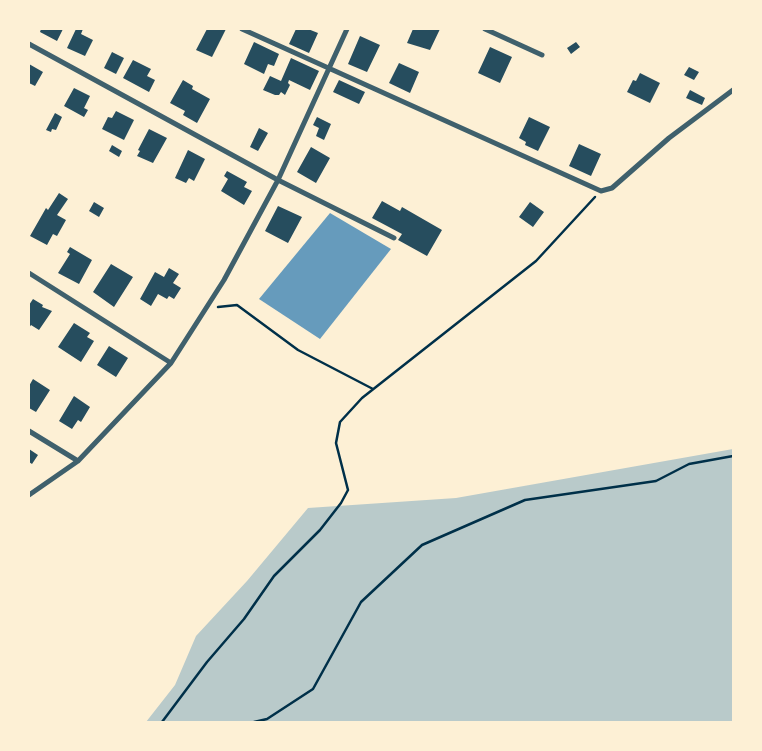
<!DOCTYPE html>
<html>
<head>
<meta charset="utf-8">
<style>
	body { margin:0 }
	#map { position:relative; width:762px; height:751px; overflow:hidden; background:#fdf0d5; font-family:"Roboto Serif",serif }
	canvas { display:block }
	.frame { position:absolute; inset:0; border:30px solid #fdf0d5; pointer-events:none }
</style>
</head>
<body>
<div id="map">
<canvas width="762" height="751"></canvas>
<div class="frame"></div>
</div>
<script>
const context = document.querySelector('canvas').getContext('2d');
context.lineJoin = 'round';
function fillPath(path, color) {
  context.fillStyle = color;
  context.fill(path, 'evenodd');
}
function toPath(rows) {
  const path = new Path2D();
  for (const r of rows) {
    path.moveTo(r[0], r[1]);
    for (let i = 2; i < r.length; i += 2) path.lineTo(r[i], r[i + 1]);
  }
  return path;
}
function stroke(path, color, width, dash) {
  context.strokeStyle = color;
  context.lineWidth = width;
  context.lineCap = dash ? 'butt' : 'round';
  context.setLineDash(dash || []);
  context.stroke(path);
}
fillPath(toPath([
	[733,449,733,722,146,722,175,685,196,636,247,581,308,508,456,498]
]), '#b9caca');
fillPath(toPath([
	[330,213,391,249,320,339,259,299]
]), '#669bbc');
fillPath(toPath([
	[41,29,63,29,57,41,40,32],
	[76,29,83,29,81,34,93,40,85,56,67,48],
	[207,29,226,29,212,57,196,50],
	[296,29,308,29,318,33,309,53,289,44],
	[413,29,440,29,430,50,407,43],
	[360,36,380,45,367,72,348,64],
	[254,42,279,54,274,66,268,64,264,74,244,64],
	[576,42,580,47,571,54,567,48],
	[490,47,512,57,500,83,478,73],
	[112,52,124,58,116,74,104,68],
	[291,58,319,71,310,90,289,80,288,83,290,85,285,95,281,92,279,95,275,95,263,90,270,76,281,81],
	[133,60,151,69,147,76,155,80,149,92,123,78],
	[399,63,419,72,410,93,389,83],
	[29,64,43,72,35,86,29,83],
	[689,67,699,72,694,80,684,75],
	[640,73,660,83,650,103,627,92,633,80,636,81],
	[183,80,193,86,192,89,210,99,197,123,183,115,185,111,170,103],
	[339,80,365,92,359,104,333,92],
	[74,88,90,96,84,108,88,110,84,117,64,106],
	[690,90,705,98,702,105,686,98],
	[116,111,134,120,124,140,102,129,108,117,112,118],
	[55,113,62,117,56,130,52,129,51,132,46,130],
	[317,117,331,124,324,140,316,136,319,128,313,125],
	[529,117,550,127,538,151,525,145,526,142,519,138],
	[259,128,268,133,258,151,250,147],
	[149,129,167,138,153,163,137,156,140,151,138,150],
	[579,144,601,154,591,176,569,166],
	[112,145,122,151,119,157,109,151],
	[311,147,330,158,316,183,297,172],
	[188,150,205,159,194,181,189,178,186,183,175,178],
	[227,171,247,182,244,187,252,191,244,205,221,191,228,179,224,176],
	[59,193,68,199,57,215,66,220,57,236,53,234,47,245,30,236,46,208,48,210],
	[382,201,400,211,402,207,442,230,427,256,398,240,402,234,372,218],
	[94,202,104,208,99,217,89,211],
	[530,202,544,212,533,227,519,217],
	[278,206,302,217,288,243,265,231],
	[70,247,92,260,79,284,58,273,70,254,67,252],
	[111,264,133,277,114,307,93,292],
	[169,268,179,274,173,283,181,288,174,299,169,296,167,299,158,294,151,306,140,299,155,272,164,277],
	[33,299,43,305,42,307,52,311,39,330,31,325,29,328,29,305],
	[74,323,90,333,87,337,94,341,81,362,58,347],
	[109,346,128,358,116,377,97,365],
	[33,379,50,390,36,412,29,408,29,386],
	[74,396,90,407,81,422,78,420,72,429,59,421],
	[29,449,38,455,32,464,29,462]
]), '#264d5e');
stroke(toPath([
	[218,307,237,305,298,350,373,389],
	[162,722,207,662,244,619,274,576,320,530,341,503,348,490,336,443,340,422,362,398,536,261,595,197],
	[254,722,267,719,313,689,361,602,422,545,525,500,656,481,689,464,733,456]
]), '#003049', 2.5);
stroke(toPath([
	[242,29,601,191,612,188,669,138,733,90],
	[485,29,542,55],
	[29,44,278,180,394,238],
	[29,273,171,363],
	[29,431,78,461],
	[29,495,78,461,171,363,224,280,278,180,347,29]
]), '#3f606c', 5);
</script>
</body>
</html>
